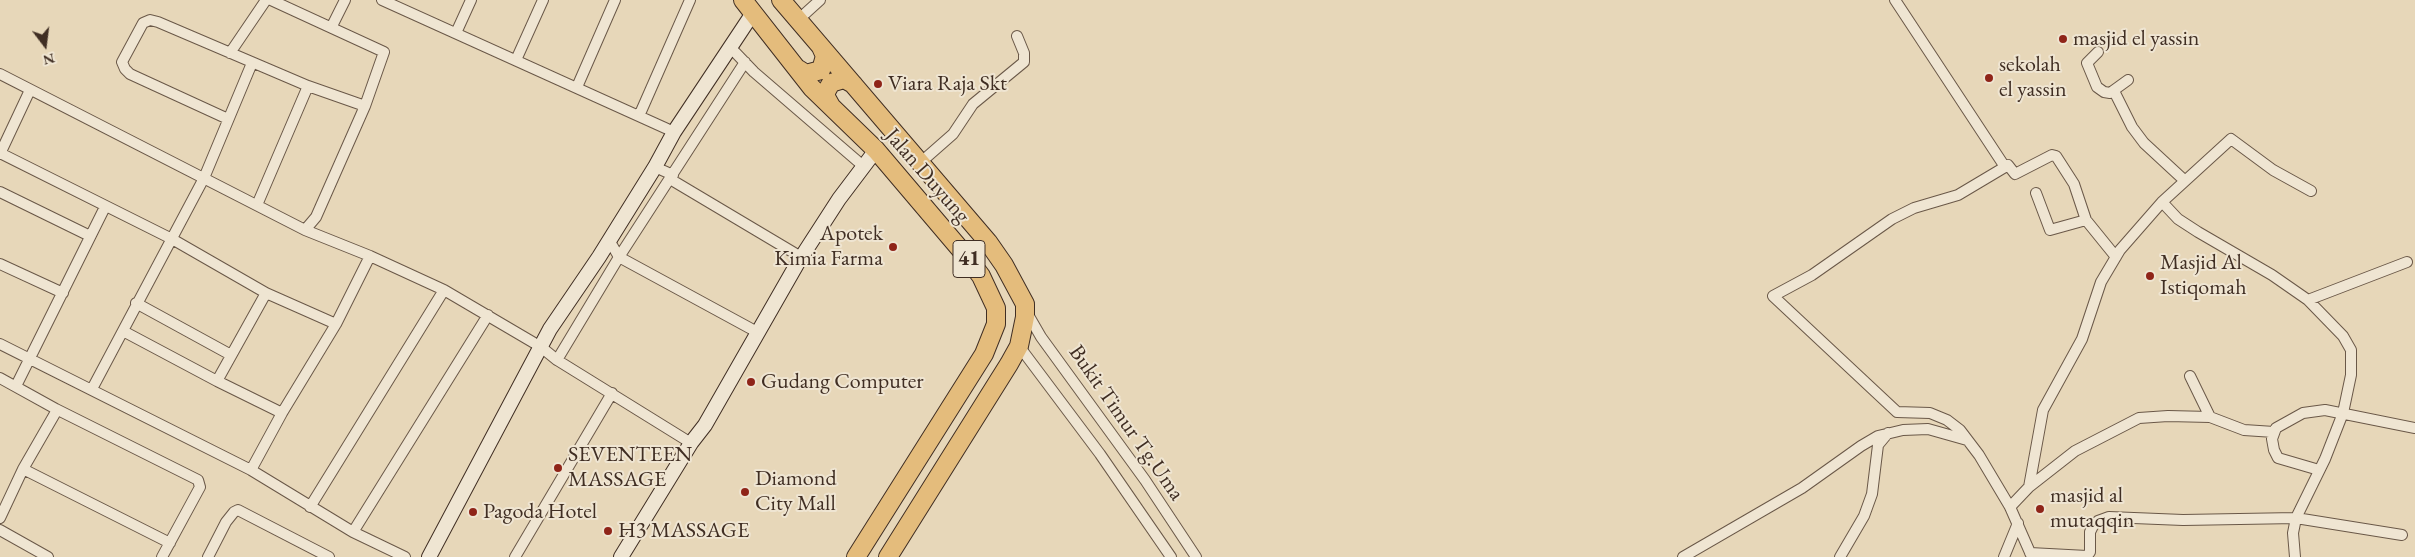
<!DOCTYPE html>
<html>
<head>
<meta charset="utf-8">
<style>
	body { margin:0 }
	#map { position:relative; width:2415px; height:557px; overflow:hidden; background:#e7d7b9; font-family:"EB Garamond",serif }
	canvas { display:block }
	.north { position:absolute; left:20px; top:20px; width:50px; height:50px; -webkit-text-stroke:4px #efe5d2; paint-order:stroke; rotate:165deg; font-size:14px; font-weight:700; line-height:20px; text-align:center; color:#402e23 }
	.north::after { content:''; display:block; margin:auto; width:18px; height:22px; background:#402e23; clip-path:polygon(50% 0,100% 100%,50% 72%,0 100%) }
</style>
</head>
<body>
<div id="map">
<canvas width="2415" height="557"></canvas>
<div class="north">N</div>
</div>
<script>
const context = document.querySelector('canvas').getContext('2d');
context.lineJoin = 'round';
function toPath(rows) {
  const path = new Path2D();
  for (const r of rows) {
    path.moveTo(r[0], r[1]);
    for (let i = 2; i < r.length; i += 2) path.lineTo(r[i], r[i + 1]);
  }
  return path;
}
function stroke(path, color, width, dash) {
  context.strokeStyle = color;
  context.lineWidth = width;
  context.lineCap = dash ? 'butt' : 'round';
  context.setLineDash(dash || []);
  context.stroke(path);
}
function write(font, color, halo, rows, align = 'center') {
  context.font = font + ' "EB Garamond",serif';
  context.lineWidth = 4;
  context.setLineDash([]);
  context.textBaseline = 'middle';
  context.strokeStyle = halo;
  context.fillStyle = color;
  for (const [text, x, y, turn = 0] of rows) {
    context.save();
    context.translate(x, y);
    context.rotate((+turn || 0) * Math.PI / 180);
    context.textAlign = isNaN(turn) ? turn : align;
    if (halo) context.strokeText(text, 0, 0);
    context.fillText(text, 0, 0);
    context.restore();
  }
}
const street = toPath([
	[271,0,384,52,365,106,316,217,305,230],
	[382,0,674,132],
	[1895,0,2005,167,2008,165,2015,174,2052,155,2056,156,2074,184,2086,220,2116,257],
	[798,20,820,0],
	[332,26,345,0],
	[456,33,471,0],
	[730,47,754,72,862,165],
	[2098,52,2087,63,2097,87,2104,92,2110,93,2128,80],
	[230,53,266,0],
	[516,60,543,0],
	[0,74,305,230,370,256,444,290,541,347,557,360,691,443],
	[577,87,615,0],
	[2114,91,2132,127,2144,143,2184,180],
	[639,116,690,0],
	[228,119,130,74,125,69,122,62,143,23,150,20,158,22,308,86,365,106],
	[0,153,172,239,266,293,336,324],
	[0,154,30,90],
	[920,163,953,134,973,104,1024,62,1024,53,1017,36],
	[655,167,673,175],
	[2005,167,1958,195,1914,208,1892,219,1812,275,1773,296,1897,412,1930,413,1947,420,1960,430,1979,455,2010,507,2032,557],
	[670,179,801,257],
	[0,192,90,236],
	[2036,193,2050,230,2086,220],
	[2162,202,2178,219,2198,232,2272,275,2308,300,2343,336,2351,350,2351,375,2343,413,2325,459,2296,518,2293,533,2295,557],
	[257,205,308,86],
	[609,240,619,257,757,332],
	[0,264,63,293],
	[2308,300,2407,262],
	[136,303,231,355],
	[1026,311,1041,337,1145,480,1196,557],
	[123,331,217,381,282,413],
	[0,344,251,470,353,532,405,557],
	[1019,346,1100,454,1171,557],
	[557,360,619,257,745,62],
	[2190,376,2210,417],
	[0,378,56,409,198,480,200,487,162,557],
	[217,381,266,293],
	[16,386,105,207],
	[92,389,204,178,252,63],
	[23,469,170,543],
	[251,470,282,413,336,324,370,256],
	[2319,470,2278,458,2274,450,2272,439,2276,428,2303,413,2325,410,2415,428],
	[2029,487,2043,410,2082,339,2101,282,2120,250,2162,202,2231,139,2273,170,2311,191],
	[310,507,444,290],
	[2010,507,2029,487,2075,451,2139,418,2168,416,2210,417,2244,430,2274,432],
	[0,518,23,469,57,410],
	[0,530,48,557],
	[353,532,488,315],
	[2030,553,2087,556,2090,552,2090,532,2093,526,2098,521,2109,517,2183,520,2296,518,2402,535],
	[208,557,226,522,234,512,238,510,329,557],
	[515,557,612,393],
	[1683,557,1802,488,1861,446,1878,436,1903,430,1928,429,1967,440],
	[1840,557,1864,516,1872,494,1878,445,1888,433],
	[2004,557,2018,523]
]);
const secondary = toPath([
	[429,557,550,329,599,257,655,167,674,132,753,13],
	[621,557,691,443,705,425,797,264,839,199,876,150]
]);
const highway = toPath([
	[743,0,812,88,876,150,966,256,981,276,996,308,996,324,984,354,856,557],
	[781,0,988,242,1004,265,1025,304,1025,317,1019,346,1009,364,888,557],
	[798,69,806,74,821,70,825,56,821,47],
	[831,106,826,97,826,92,831,83,844,79,853,84]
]);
stroke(street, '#6a5848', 12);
stroke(secondary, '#402e23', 16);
stroke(highway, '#402e23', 20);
stroke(street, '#efe5d2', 10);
stroke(secondary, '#efe5d2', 14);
stroke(highway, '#e4bc7c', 18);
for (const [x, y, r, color] of [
	[2063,39,5,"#8f2418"],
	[1989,78,5,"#8f2418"],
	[878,84,5,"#8f2418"],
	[893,247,5,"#8f2418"],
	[2150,276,5,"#8f2418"],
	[751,382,5,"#8f2418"],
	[558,468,5,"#8f2418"],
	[745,492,5,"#8f2418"],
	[2040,509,5,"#8f2418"],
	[473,512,5,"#8f2418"],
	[608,531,5,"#8f2418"]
]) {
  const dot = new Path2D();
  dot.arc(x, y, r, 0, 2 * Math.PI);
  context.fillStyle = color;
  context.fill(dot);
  stroke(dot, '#efe5d2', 2);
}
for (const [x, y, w] of [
	[969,259,32]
]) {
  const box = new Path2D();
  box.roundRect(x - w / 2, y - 18.5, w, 37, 4);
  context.fillStyle = '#efe5d2';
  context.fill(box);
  stroke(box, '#402e23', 1);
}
write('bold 21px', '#402e23', null, [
	["41",969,259]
]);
write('22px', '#402e23', '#efe5d2', [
	["masjid el yassin",2073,39],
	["sekolah",1999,65],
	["el yassin",1999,90],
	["Viara Raja Skt",888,84],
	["Apotek",883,234,"right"],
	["Kimia Farma",883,259,"right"],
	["Masjid Al",2160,263],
	["Istiqomah",2160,288],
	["Gudang Computer",761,382],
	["SEVENTEEN",568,455],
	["MASSAGE",568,480],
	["Diamond",755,479],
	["City Mall",755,504],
	["masjid al",2050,496],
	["mutaqqin",2050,521],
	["Pagoda Hotel",483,512],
	["H3 MASSAGE",618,531]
], 'left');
write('22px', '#402e23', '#efe5d2', [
	["Jalan Duyung",927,176,49],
	["Bukit Timur Tg.Uma",1126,423,55]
]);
</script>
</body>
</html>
